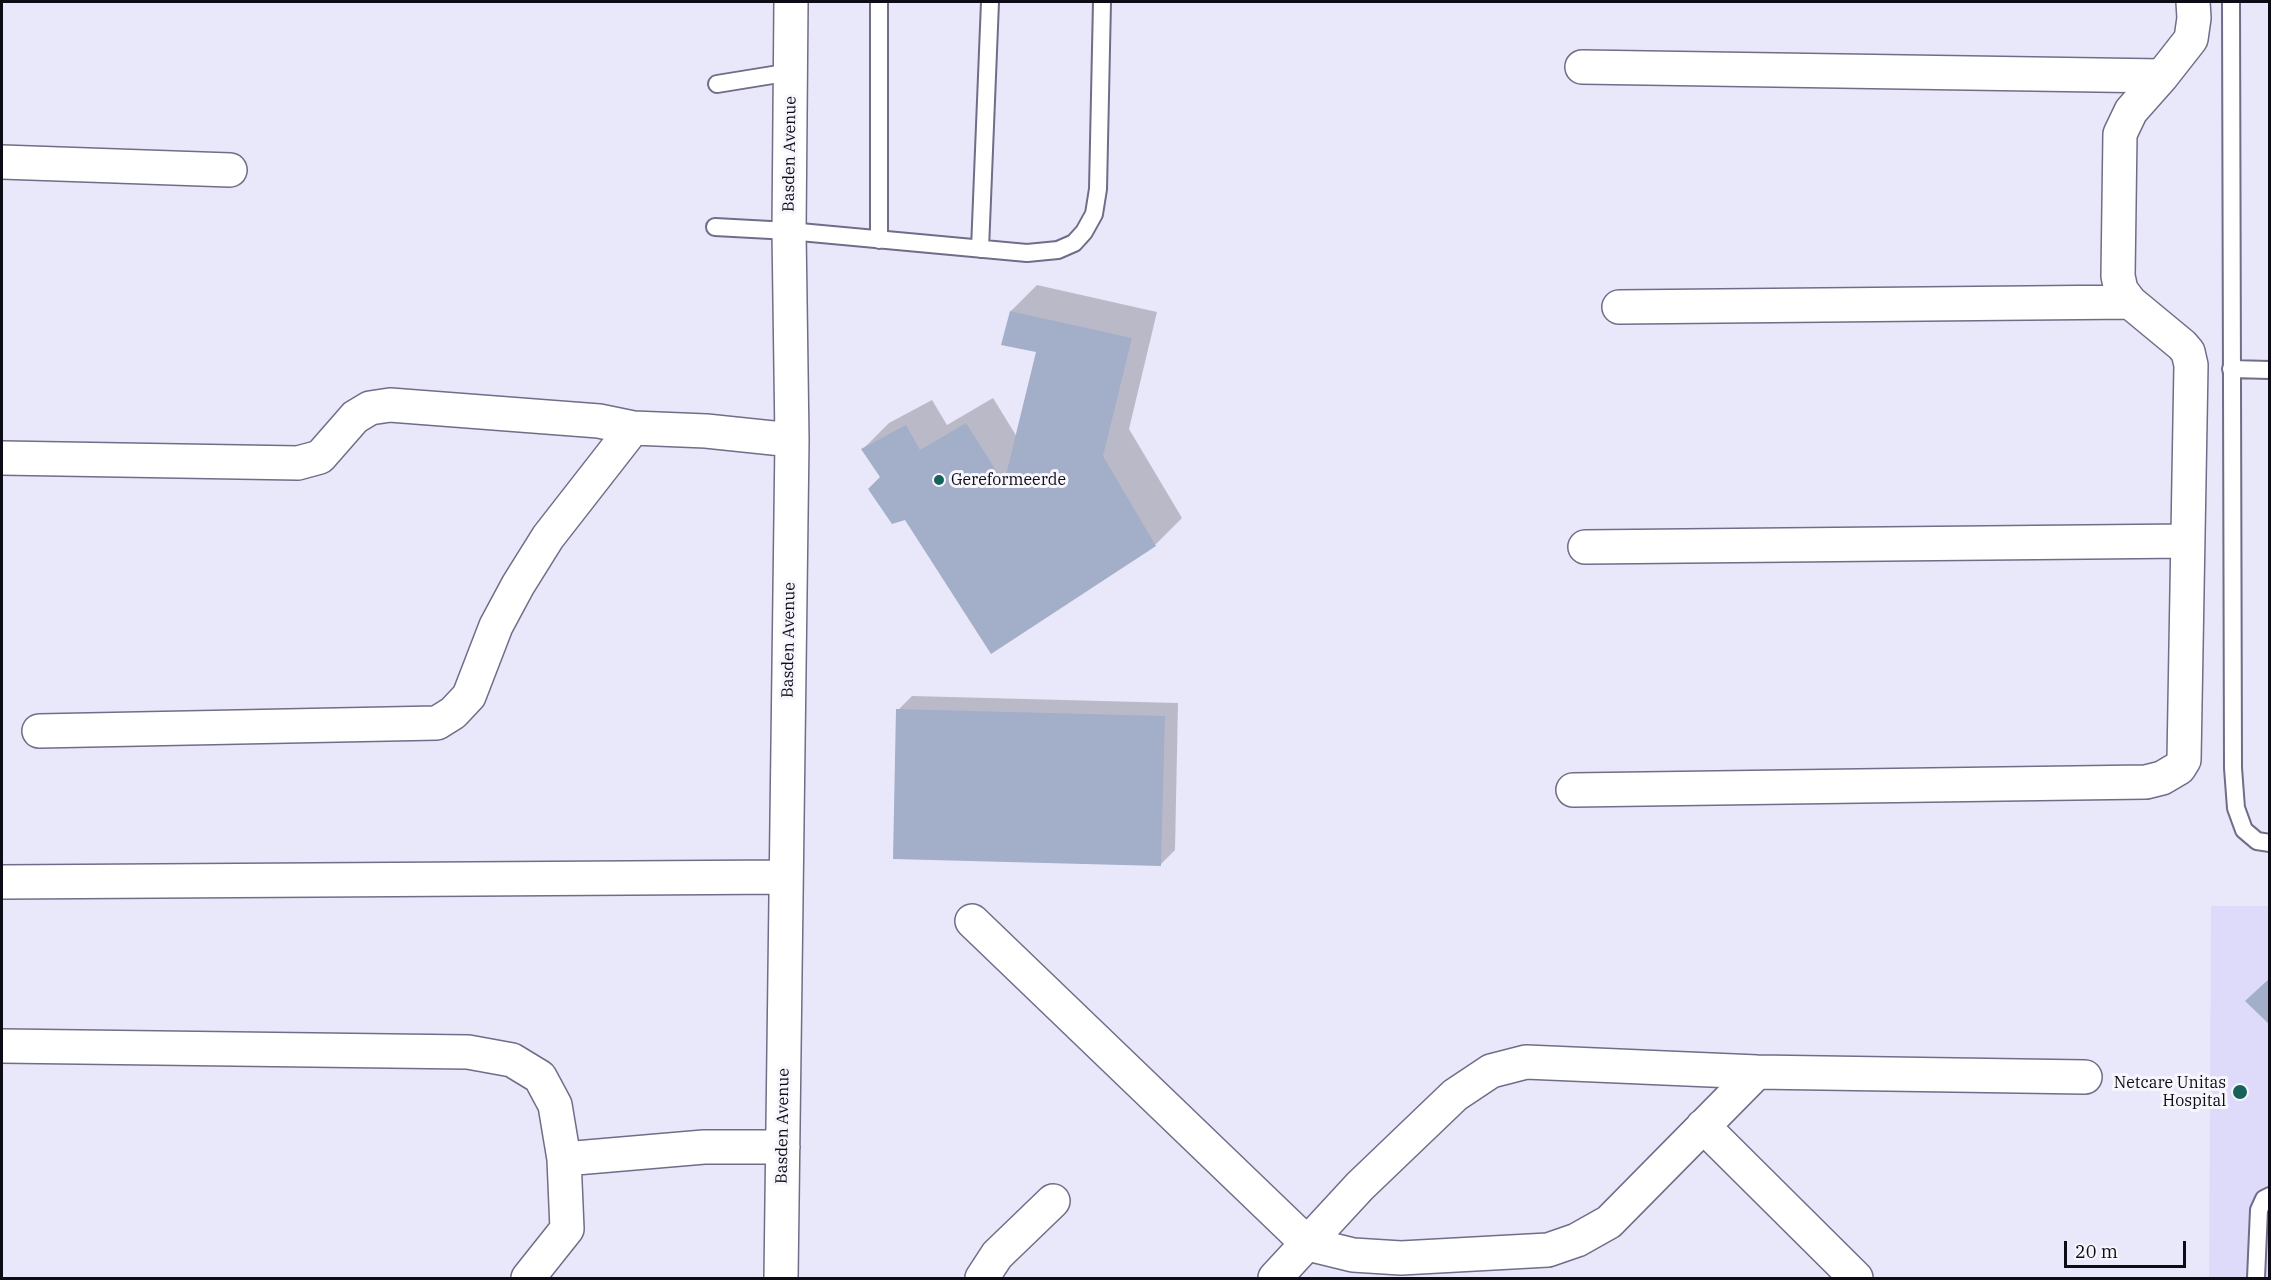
<!DOCTYPE html>
<html>
<head>
<meta charset="utf-8">
<style>
	body { margin:0 }
	#map { position:relative; width:2271px; height:1280px; overflow:hidden; background:#e9e8fa; font-family:"IBM Plex Serif",serif }
	canvas { display:block }
	.frame { position:absolute; inset:0; border:3px solid #0d0c16; pointer-events:none }
	.scale { position:absolute; left:2064px; top:1241px; width:122px; height:27px; box-sizing:border-box; border:3px solid #0d0c16; border-top:0; padding-left:8px; font-size:18px; line-height:21px; white-space:nowrap; color:#0d0c16; -webkit-text-stroke:4px #f7f6fd; paint-order:stroke }
</style>
</head>
<body>
<div id="map">
<canvas width="2271" height="1280"></canvas>
<div class="frame"></div>
<div class="scale">20 m</div>
</div>
<script>
const context = document.querySelector('canvas').getContext('2d');
context.lineJoin = 'round';
function fillPath(path, color) {
  context.fillStyle = color;
  context.fill(path, 'evenodd');
}
function toPath(rows) {
  const path = new Path2D();
  for (const r of rows) {
    path.moveTo(r[0], r[1]);
    for (let i = 2; i < r.length; i += 2) path.lineTo(r[i], r[i + 1]);
  }
  return path;
}
function stroke(path, color, width, dash) {
  context.strokeStyle = color;
  context.lineWidth = width;
  context.lineCap = dash ? 'butt' : 'round';
  context.setLineDash(dash || []);
  context.stroke(path);
}
function write(font, color, halo, rows, align = 'center') {
  context.font = font + ' "IBM Plex Serif",serif';
  context.lineWidth = 6;
  context.setLineDash([]);
  context.textBaseline = 'middle';
  context.strokeStyle = halo;
  context.fillStyle = color;
  for (const [text, x, y, turn = 0] of rows) {
    context.save();
    context.translate(x, y);
    context.rotate((+turn || 0) * Math.PI / 180);
    context.textAlign = isNaN(turn) ? turn : align;
    if (halo) context.strokeText(text, 0, 0);
    context.fillText(text, 0, 0);
    context.restore();
  }
}
fillPath(toPath([
	[2211,906,2269,906,2269,1278,2209,1278]
]), '#dddbf9');
fillPath(toPath([
	[1037,285,1157,312,1129,429,1182,518,1156,544,991,652,863,449,889,423,932,400,947,425,993,398,1017,437,1038,351,1011,311],
	[912,696,1178,703,1175,850,1161,864,898,710]
]), '#0003');
fillPath(toPath([
	[1010,311,1132,338,1103,456,1156,546,991,654,905,520,892,524,868,489,880,477,861,449,906,425,920,450,966,423,1004,483,1036,352,1001,345],
	[896,709,1165,716,1161,866,893,859],
	[2270,978,2270,1025,2245,1001]
]), '#a3aec9');
const lane = toPath([
	[2231,2,2233,768,2236,808,2244,830,2257,841,2270,843],
	[717,84,791,72],
	[715,227,789,231,1027,253,1058,250,1074,243,1084,232,1094,214,1098,189,1102,2],
	[879,240,879,2],
	[980,249,990,2],
	[2231,369,2270,370],
	[2256,1278,2259,1210,2264,1199,2270,1196]
]);
const street = toPath([
	[1582,67,2162,76],
	[2,162,230,170],
	[1619,307,2130,302],
	[2,458,298,463,320,457,355,417,370,408,390,405,599,421,633,428,706,431,792,440],
	[1585,547,2187,541],
	[39,731,437,723,453,713,469,696,496,626,518,585,548,537,633,428],
	[1573,790,2146,782,2162,778,2179,768,2184,760,2191,365,2188,352,2182,345,2130,302,2121,290,2118,276,2120,134,2131,111,2162,76,2191,39,2194,18,2193,2],
	[2,882,786,877],
	[972,921,1308,1244,1353,1255,1401,1258,1548,1250,1577,1240,1609,1222,1757,1072],
	[2,1046,468,1052,512,1060,540,1077,555,1105,564,1159,567,1229,528,1278],
	[1703,1126,1856,1278],
	[564,1159,704,1147,783,1147],
	[781,1278,792,440,789,231,791,2],
	[982,1278,997,1255,1053,1201],
	[1275,1278,1360,1186,1455,1095,1491,1071,1526,1062,1757,1072,2085,1077]
]);
stroke(lane, '#6f6d88', 20);
stroke(street, '#6f6d88', 36);
stroke(lane, '#fff', 16);
stroke(street, '#fff', 33);
for (const [x, y, r, color] of [
	[939,480,6,"#17625a"],
	[2240,1092,8,"#17625a"]
]) {
  const dot = new Path2D();
  dot.arc(x, y, r, 0, 2 * Math.PI);
  context.fillStyle = color;
  context.fill(dot);
  stroke(dot, '#f7f6fd', 2);
}
write('16px', '#0d0c16', '#f7f6fd', [
	["Basden Avenue",790,154,-89],
	["Basden Avenue",789,640,-89],
	["Basden Avenue",783,1126,-89]
]);
write('16px', '#0d0c16', '#f7f6fd', [
	["Gereformeerde",951,480],
	["Netcare Unitas",2226,1083,"right"],
	["Hospital",2226,1101,"right"]
], 'left');
</script>
</body>
</html>
